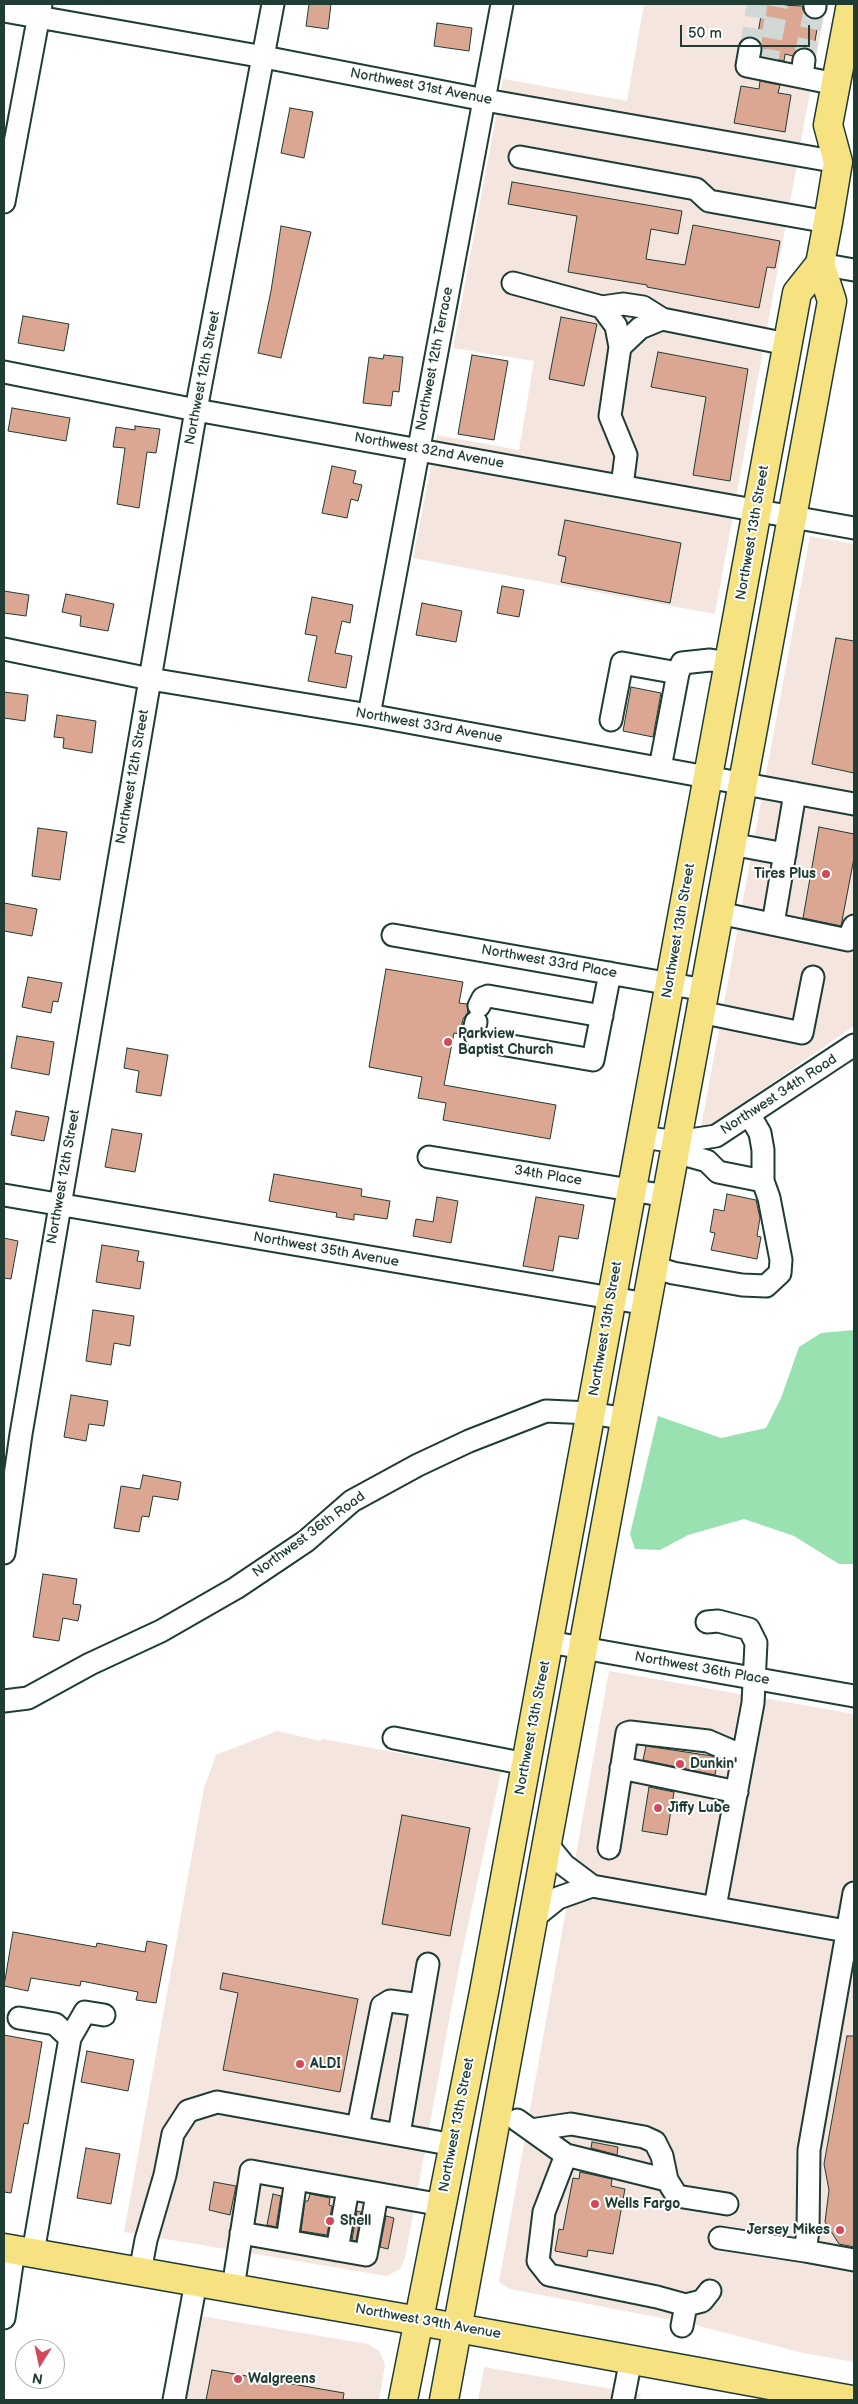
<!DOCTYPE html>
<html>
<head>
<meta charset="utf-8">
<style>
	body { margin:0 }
	#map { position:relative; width:858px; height:2404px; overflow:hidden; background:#fff; font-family:"Balsamiq Sans",sans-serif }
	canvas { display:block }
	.frame { position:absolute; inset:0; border:5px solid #1f3d34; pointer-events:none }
	.north { position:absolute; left:15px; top:2339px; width:50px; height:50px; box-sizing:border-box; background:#fff; border:1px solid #a5b1ae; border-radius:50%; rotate:190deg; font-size:14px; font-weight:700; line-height:20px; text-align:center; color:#1f3d34 }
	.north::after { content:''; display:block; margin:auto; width:18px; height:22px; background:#d1495b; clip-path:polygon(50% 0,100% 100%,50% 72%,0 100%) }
	.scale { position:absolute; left:680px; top:25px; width:130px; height:22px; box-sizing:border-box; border:2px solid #1f3d34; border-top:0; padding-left:6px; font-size:15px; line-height:18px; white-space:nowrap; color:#1f3d34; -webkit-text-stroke:4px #fff; paint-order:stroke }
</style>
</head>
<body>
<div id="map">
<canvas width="858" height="2404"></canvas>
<div class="frame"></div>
<div class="north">N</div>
<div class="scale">50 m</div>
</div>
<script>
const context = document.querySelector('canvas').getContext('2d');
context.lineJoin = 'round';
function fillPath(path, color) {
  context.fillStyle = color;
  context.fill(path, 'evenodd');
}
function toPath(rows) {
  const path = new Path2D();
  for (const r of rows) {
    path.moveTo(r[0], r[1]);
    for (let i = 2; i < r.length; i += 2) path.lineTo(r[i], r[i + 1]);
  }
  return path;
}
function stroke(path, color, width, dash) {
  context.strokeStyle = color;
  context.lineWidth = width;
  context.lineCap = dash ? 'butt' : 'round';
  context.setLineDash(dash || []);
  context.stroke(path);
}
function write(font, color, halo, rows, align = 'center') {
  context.font = font + ' "Balsamiq Sans",sans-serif';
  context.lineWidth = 4;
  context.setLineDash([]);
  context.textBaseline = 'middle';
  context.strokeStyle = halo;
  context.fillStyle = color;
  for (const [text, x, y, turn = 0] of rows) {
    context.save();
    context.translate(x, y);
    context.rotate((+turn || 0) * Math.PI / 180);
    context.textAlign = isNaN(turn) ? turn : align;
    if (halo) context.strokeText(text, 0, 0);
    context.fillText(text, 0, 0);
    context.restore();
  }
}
fillPath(toPath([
	[644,4,826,4,715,614,413,558,437,435,519,450,534,361,453,348,503,79,627,101],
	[810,536,854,544,854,1026,700,1133],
	[609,1671,854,1714,854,2362,803,2353,688,2323,510,2289,499,2282],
	[277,1731,320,1741,323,1739,501,1772,459,1967,405,2258,400,2269,387,2276,124,2232,204,1788,216,1755],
	[177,2312,368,2344,380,2352,385,2365,379,2400,162,2400],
	[484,2367,641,2394,639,2400,478,2400]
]), '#f4e5de');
fillPath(toPath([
	[854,1330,854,1564,839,1564,794,1536,744,1519,688,1535,660,1550,635,1549,630,1534,658,1416,721,1438,766,1428,781,1398,799,1347,821,1333]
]), '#99e1b0');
const building = toPath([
	[309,4,331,4,328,29,306,26,309,4],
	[763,4,802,6,804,13,808,18,819,18,813,52,806,48,800,48,793,56,785,54,784,61,764,57,766,49,762,49,757,39,763,4],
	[437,23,472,28,469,51,434,46,437,23],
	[760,81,780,85,778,93,791,95,785,132,734,123,741,86,759,89,760,81],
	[290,108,313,112,304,158,281,153,290,108],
	[512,182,682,211,678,234,651,229,646,259,685,265,693,225,780,241,775,268,767,267,759,308,647,287,647,285,568,272,577,216,508,204,512,182],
	[281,226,311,232,281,358,258,353,271,291,281,226],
	[23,316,69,324,64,351,18,343,23,316],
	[561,317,597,324,584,386,549,379,561,317],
	[658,352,748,369,730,481,693,475,706,397,651,387,658,352],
	[384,355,403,357,399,392,393,391,391,406,363,403,369,357,383,359,384,355],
	[472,355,508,361,494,440,458,434,472,355],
	[12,408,70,418,66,441,8,431,12,408],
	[135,426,160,429,156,453,147,452,139,508,117,504,125,448,113,447,116,427,135,430,135,426],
	[332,466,356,471,353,483,362,485,358,501,351,499,347,518,322,513,332,466],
	[565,520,681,543,670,603,561,582,566,557,558,555,565,520],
	[502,586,524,590,519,617,497,613,502,586],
	[4,591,29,595,26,616,4,613,4,591],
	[66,594,114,604,108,631,80,626,81,616,62,612,66,594],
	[312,597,353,605,350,623,342,621,335,653,352,656,346,688,308,681,317,636,305,634,312,597],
	[422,603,462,611,456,642,416,635,422,603],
	[836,638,854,641,854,773,812,764,836,638],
	[631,687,661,693,653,737,623,731,631,687],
	[4,692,28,695,25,721,4,718,4,692],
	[57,715,96,721,92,753,63,748,64,738,54,737,57,715],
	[819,827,854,834,854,858,841,926,803,918,819,827],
	[38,828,67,832,60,880,32,876,38,828],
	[4,903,37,909,32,936,4,931,4,903],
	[386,969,463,982,459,1003,467,1004,468,1012,463,1019,460,1034,454,1033,444,1085,556,1105,550,1139,443,1120,446,1103,418,1098,422,1077,369,1067,386,969],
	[28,977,62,983,58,1002,53,1001,51,1013,22,1007,28,977],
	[17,1036,54,1042,49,1075,11,1068,17,1036],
	[127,1048,168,1055,161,1096,136,1092,139,1071,124,1068,127,1048],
	[16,1111,49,1117,44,1141,11,1135,16,1111],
	[112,1129,142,1134,135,1172,105,1167,112,1129],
	[274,1174,362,1189,361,1196,390,1201,387,1219,354,1214,354,1220,336,1217,337,1213,269,1201,274,1174],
	[727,1194,756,1200,760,1218,757,1236,761,1237,757,1259,711,1250,715,1233,710,1232,714,1209,724,1211,727,1194],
	[437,1197,458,1201,451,1243,413,1236,416,1219,433,1222,437,1197],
	[536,1197,584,1205,578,1239,559,1236,553,1271,523,1266,536,1197],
	[4,1238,18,1241,11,1279,4,1278,4,1238],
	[102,1245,139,1251,137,1261,144,1262,140,1289,96,1282,102,1245],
	[93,1310,134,1316,130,1346,114,1343,111,1365,86,1361,93,1310],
	[71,1395,108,1401,104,1426,89,1424,86,1441,64,1437,71,1395],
	[143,1475,181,1482,178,1500,153,1496,149,1517,142,1516,139,1532,114,1528,121,1486,140,1489,143,1475],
	[43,1574,77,1579,73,1604,81,1605,78,1621,63,1618,59,1641,33,1637,43,1574],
	[646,1746,712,1756,718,1759,715,1775,643,1760,646,1746],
	[649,1787,674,1792,667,1835,642,1831,649,1787],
	[402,1815,470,1828,450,1936,382,1924,402,1815],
	[13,1932,96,1947,97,1943,145,1952,147,1941,167,1945,156,2003,136,2000,138,1992,81,1981,80,1986,31,1978,28,1991,4,1986,13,1932],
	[223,1973,358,1999,340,2092,223,2070,238,1993,220,1989,223,1973],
	[4,2035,42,2042,28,2124,24,2123,11,2193,4,2192,4,2035],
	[847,2036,854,2036,854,2247,839,2244,825,2222,829,2190,824,2164,847,2036],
	[87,2051,134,2060,128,2091,81,2082,87,2051],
	[592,2142,618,2147,617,2155,591,2148,592,2142],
	[86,2148,120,2154,111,2204,77,2198,86,2148],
	[580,2172,612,2179,611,2186,625,2189,613,2254,588,2250,587,2257,555,2251,559,2229,563,2230,573,2178,579,2179,580,2172],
	[214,2182,236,2186,230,2215,209,2210,214,2182],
	[273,2194,281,2196,276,2227,267,2225,273,2194],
	[310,2194,330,2198,329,2205,332,2206,327,2235,301,2231,305,2201,308,2201,310,2194],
	[357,2211,361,2212,356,2241,352,2240,357,2211],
	[386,2216,394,2218,388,2249,380,2247,386,2216],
	[212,2370,344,2393,343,2400,206,2400,212,2370]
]);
fillPath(building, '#dca792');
stroke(building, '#1f3d34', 1);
stroke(toPath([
	[750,49,757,4],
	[804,60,815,7],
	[766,70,778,4]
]), '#d2d8d6', 21, [21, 11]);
const minor = toPath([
	[815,7,815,4],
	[4,11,264,57,485,100,838,162],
	[750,49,747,66,836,84],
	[802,77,804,60],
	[520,157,696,189,709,201,828,222],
	[4,202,41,4],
	[820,264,854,270],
	[513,283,602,307,623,304,643,307,662,319,787,344],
	[602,307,616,326,620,347,610,416,626,455,622,486],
	[620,347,640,328,662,319],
	[4,372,196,410,854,528],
	[4,649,150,679,369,715,854,804],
	[369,715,502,4],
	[611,720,622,663,678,673],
	[660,768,678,673,682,663,710,660,728,663],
	[731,844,785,854],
	[719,913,848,940,854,926],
	[773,924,795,793],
	[393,935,705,990],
	[479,1006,483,998,488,996,602,1016],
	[700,1012,802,1033,813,977],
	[476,1022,474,1030,476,1037,483,1041,593,1060,610,973],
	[642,1137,677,1142,716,1136,854,1045],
	[675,1152,707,1161,718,1172,763,1181],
	[429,1157,667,1196],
	[4,1195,647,1304],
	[654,1267,673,1273,742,1285,766,1286,780,1273,781,1260,769,1198,763,1181,763,1150,760,1133,749,1114],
	[4,1553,21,1434,196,410,273,4],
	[707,1622,718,1621,749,1629,756,1643,753,1703,715,1907],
	[549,1642,854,1696],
	[4,1701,28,1698,90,1664,161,1631,236,1588,306,1541,352,1501,418,1465,469,1441,546,1411,590,1413,627,1419],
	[394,1738,526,1764],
	[621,1768,737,1792],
	[546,1843,564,1865,592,1886,846,1931],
	[609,1848,627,1733,630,1732,708,1741,743,1756],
	[854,1893,809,2150,808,2231,805,2251,854,2260],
	[532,1919,558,1898,592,1886],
	[19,2018,55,2024,70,2038],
	[517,2120,566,2155,544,2212,538,2261,549,2275,657,2297,686,2305,682,2326],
	[358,2127,382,2006,390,2001,421,2005],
	[531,2130,571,2124,644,2137,655,2142,662,2156,667,2180],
	[399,2134,428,1964],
	[566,2155,667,2180,677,2196,727,2204],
	[241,2233,366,2255,377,2195],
	[720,2238,805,2251],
	[287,2241,296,2179],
	[337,2250,348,2189],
	[33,2253,70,2038,85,2012,104,2015],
	[140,2272,146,2240,165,2175,173,2134,188,2111,217,2102,454,2145],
	[233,2288,251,2171,442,2205],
	[686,2305,702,2301,710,2291],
	[4,2318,14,2250],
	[174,2400,196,2282],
	[623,2400,631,2359]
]);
const major = toPath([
	[4,2248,419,2321,852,2400],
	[403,2400,484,1992,797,293,820,264,828,222,838,162,828,125,851,4],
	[444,2400,832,301,820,264]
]);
stroke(minor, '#1f3d34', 25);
stroke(major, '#1f3d34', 31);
stroke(minor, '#fff', 21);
stroke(major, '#f6e281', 28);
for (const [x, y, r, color] of [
	[826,874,5,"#d1495b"],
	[448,1042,5,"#d1495b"],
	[680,1764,5,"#d1495b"],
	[658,1808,5,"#d1495b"],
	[300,2064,5,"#d1495b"],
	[595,2204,5,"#d1495b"],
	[330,2221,5,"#d1495b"],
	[840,2230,5,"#d1495b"],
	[238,2379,5,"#d1495b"]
]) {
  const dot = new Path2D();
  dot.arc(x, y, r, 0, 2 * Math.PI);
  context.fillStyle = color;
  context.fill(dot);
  stroke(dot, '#fff', 2);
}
write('14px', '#1f3d34', '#fff', [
	["Northwest 31st Avenue",421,87,11],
	["Northwest 12th Terrace",435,359,-79],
	["Northwest 12th Street",203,378,-79],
	["Northwest 32nd Avenue",429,451,10],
	["Northwest 13th Street",753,533,-80],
	["Northwest 33rd Avenue",429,726,10],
	["Northwest 12th Street",133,777,-80],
	["Northwest 13th Street",679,931,-80],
	["Northwest 33rd Place",549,962,10],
	["Northwest 34th Road",779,1095,-33],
	["34th Place",548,1176,9],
	["Northwest 12th Street",64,1177,-80],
	["Northwest 35th Avenue",326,1250,10],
	["Northwest 13th Street",606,1329,-80],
	["Northwest 36th Road",309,1535,-36],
	["Northwest 36th Place",702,1669,10],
	["Northwest 13th Street",533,1728,-79],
	["Northwest 13th Street",457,2125,-79],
	["Northwest 39th Avenue",428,2322,10]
]);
write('bold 14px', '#1f3d34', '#fff', [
	["Tires Plus",816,874,"right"],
	["Parkview",458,1034],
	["Baptist Church",458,1050],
	["Dunkin'",690,1764],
	["Jiffy Lube",668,1808],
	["ALDI",310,2064],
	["Wells Fargo",605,2204],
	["Shell",340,2221],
	["Jersey Mikes",830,2230,"right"],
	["Walgreens",248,2379]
], 'left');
</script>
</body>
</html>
